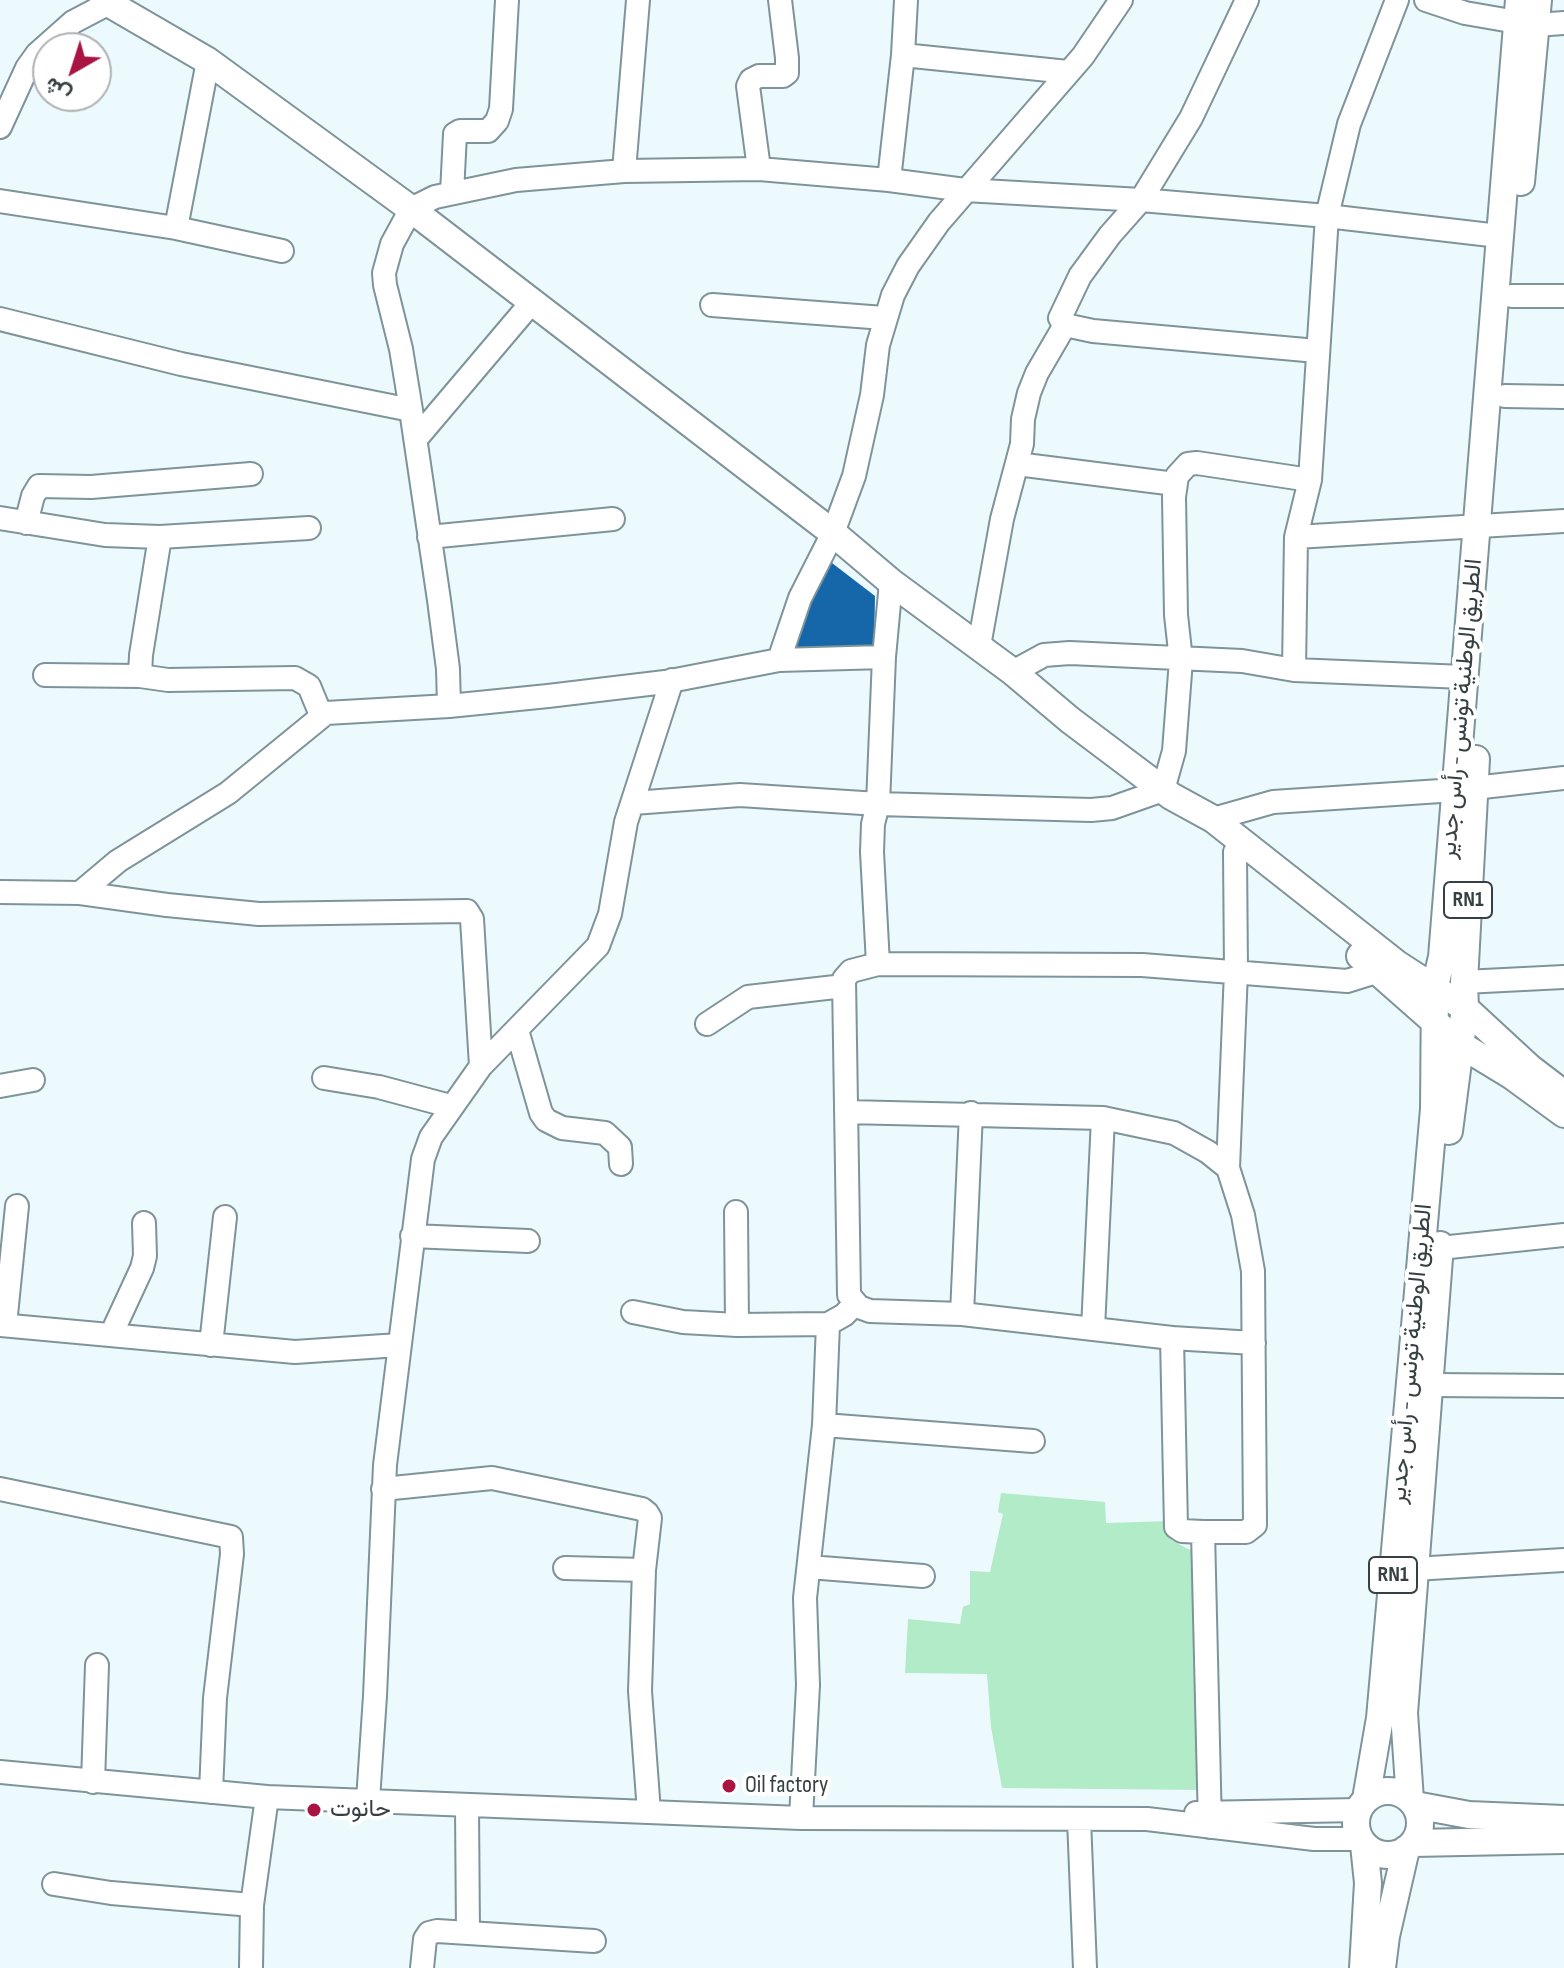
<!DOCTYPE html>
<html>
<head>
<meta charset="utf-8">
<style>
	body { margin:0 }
	#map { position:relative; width:1564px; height:1968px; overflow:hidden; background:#ecfafe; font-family:"Sofia Sans Condensed",Vazirmatn,sans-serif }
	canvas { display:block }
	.north { position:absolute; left:32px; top:32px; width:80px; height:80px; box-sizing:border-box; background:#fff; border:2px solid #afb2b3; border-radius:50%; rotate:219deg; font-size:22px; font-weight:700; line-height:32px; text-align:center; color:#363f42 }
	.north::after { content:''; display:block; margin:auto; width:28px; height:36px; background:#a91442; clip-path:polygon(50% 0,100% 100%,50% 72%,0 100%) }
</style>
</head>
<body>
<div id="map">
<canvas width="1564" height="1968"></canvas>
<div class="north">ش</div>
</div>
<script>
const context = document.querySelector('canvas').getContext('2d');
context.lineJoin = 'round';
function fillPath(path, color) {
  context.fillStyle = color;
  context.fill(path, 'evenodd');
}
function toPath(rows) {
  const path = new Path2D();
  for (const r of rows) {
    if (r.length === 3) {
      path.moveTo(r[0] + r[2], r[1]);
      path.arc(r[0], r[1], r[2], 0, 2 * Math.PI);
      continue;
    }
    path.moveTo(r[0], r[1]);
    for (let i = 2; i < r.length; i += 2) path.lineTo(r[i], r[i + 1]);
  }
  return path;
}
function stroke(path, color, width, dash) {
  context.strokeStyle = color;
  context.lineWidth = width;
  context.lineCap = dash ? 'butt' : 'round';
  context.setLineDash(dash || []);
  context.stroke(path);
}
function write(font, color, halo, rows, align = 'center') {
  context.font = font + ' "Sofia Sans Condensed",Vazirmatn,sans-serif';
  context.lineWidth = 8;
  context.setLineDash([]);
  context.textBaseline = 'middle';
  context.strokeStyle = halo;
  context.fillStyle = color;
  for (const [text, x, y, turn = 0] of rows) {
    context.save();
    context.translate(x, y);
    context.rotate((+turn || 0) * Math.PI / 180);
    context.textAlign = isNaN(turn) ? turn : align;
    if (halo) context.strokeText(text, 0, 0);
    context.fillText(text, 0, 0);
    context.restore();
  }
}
fillPath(toPath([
	[1001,1493,1105,1502,1106,1523,1170,1521,1171,1540,1192,1551,1201,1790,1002,1788,991,1727,987,1674,905,1673,908,1619,960,1624,963,1607,970,1604,970,1571,990,1572,1003,1514,998,1512]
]), '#b1ebc7');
fillPath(toPath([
	[832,563,875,596,874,650,784,652,821,566]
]), '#1567a9');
const minor = toPath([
	[1247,0,1191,118,1141,200,1110,235,1080,276,1060,318,1065,325,1093,331,1317,351],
	[1426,0,1465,13,1517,22,1536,25,1564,23],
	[903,55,1068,72],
	[0,127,27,68,37,54,73,22,115,0],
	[759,169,748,86,751,80,759,76,783,76,787,73,787,58,780,0],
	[624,171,638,0],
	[889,180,903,55,906,0],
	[452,193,455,134,460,131,488,131,497,121,501,109,507,0],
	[0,201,176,228,282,251],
	[176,228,208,61],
	[1512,296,1564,296],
	[712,305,884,318],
	[0,319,181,364,411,410,401,349,385,285,384,273,392,244,411,209,435,197,516,180,624,171,759,169,889,180,965,190,1141,200,1327,216,1499,236],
	[1505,396,1564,397],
	[411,410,439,600,448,669,449,706],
	[416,439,532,302],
	[1017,464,1175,484],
	[0,518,105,535,160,537,309,528],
	[26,523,33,496,39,486,91,487,251,474],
	[160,537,141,655,140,676,168,680,295,678,309,686,321,715],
	[429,537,613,519],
	[1296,537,1564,521],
	[891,582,884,657,878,804,873,824,872,852,878,964,851,971,844,979,849,1295,859,1307,870,1311,962,1314,1172,1338],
	[979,646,1002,519,1022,444,1023,419,1029,393,1037,373,1065,325],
	[779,660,800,598,833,533,854,476,872,395,878,345,893,295,908,266,939,222,1083,56,1121,0],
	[1294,670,1296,537,1310,480,1327,216,1349,124,1397,0],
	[1013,672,1044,655,1070,653,1242,661,1294,670,1464,677],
	[45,675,140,676],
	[633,803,740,795,878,804,1091,810,1112,808,1163,790,1174,751,1181,660,1176,615,1174,497,1177,476,1188,464,1197,463,1310,480],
	[1213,819,1273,802,1456,790,1564,778],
	[0,892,80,893,118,861,228,793,326,713,449,706,548,696,665,682,779,660,884,657],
	[80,893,167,905,259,914,467,911,472,919,481,1066],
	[878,964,1142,965,1347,981,1379,971],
	[1464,982,1564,977],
	[707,1024,748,997,844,986],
	[517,1030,541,1113,546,1120,562,1128,605,1133,620,1147,621,1164],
	[324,1078,379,1087,450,1106],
	[0,1086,33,1080],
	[846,1112,1103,1118,1174,1133,1208,1152,1228,1168,1236,971,1235,852],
	[736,1212,737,1325],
	[412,1236,528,1241],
	[1440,1248,1564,1235],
	[633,1312,683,1322,737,1325,828,1324],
	[962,1314,971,1113],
	[0,1325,295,1352,399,1345],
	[5,1325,17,1206],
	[1093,1329,1103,1118],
	[111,1335,142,1268,145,1256,144,1223],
	[211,1345,225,1217],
	[1431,1385,1564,1386],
	[824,1425,1033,1441],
	[0,1489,231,1537,232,1554,215,1698,211,1792],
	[383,1489,492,1478,642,1509,647,1513,650,1518,644,1570,640,1691,649,1812],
	[1203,1532,1182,1531,1176,1527,1172,1338,1254,1343],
	[809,1567,923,1576],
	[565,1568,644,1570],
	[1414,1569,1564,1560],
	[0,1772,267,1797,801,1818,1147,1819,1314,1839,1361,1839],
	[93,1782,97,1665],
	[368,1800,375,1696,385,1465,423,1159,431,1137,481,1066,598,946,610,914,626,822,672,680],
	[467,1807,468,1933],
	[1196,1813,1358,1810],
	[801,1818,808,1685,805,1598,824,1425,828,1324,844,1315,855,1304],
	[1079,1819,1085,1968],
	[1210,1827,1203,1532,1246,1532,1255,1525,1253,1271,1243,1215,1228,1168],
	[54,1884,111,1893,252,1905],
	[251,1968,252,1905,267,1797],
	[422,1968,425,1939,429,1933,437,1931,594,1941]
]);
const major = toPath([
	[103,0,208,61,411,209,833,533,891,582,1013,672,1070,720,1171,796,1213,819,1397,964,1465,1008,1530,1068,1564,1094],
	[1521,182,1538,0],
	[1360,956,1461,1045,1512,1076,1564,1114],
	[1449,1131,1465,1008,1464,982,1476,759],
	[1388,1823,32],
	[1366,1799,1380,1718,1413,1349,1434,1109,1435,986,1442,957,1519,0],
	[1410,1800,1404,1713,1440,1245],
	[1415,1805,1469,1815,1564,1819],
	[1413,1843,1564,1840],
	[1363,1968,1368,1883,1364,1845],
	[1382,1968,1386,1936,1406,1849]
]);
stroke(minor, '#7e939a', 26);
stroke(major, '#7e939a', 30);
stroke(minor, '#fff', 22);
stroke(major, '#fff', 26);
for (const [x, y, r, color] of [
	[729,1786,8,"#a91442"],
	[314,1810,8,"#a91442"]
]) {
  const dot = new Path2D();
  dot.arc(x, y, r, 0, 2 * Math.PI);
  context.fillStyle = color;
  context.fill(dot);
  stroke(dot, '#fff', 3);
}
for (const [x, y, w] of [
	[1468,900,48],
	[1393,1575,48]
]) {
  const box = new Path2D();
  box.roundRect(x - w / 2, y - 18, w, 36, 6);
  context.fillStyle = '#fff';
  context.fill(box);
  stroke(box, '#363f42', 2);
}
write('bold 22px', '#363f42', null, [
	["RN1",1468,900],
	["RN1",1393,1575]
]);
write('24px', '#363f42', '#fff', [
	["الطريق الوطنية تونس - رأس جدير",1462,709,-85],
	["الطريق الوطنية تونس - رأس جدير",1412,1354,-85]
]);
write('24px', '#363f42', '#fff', [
	["Oil factory",745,1786],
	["حانوت",330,1810]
], 'left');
</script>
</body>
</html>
